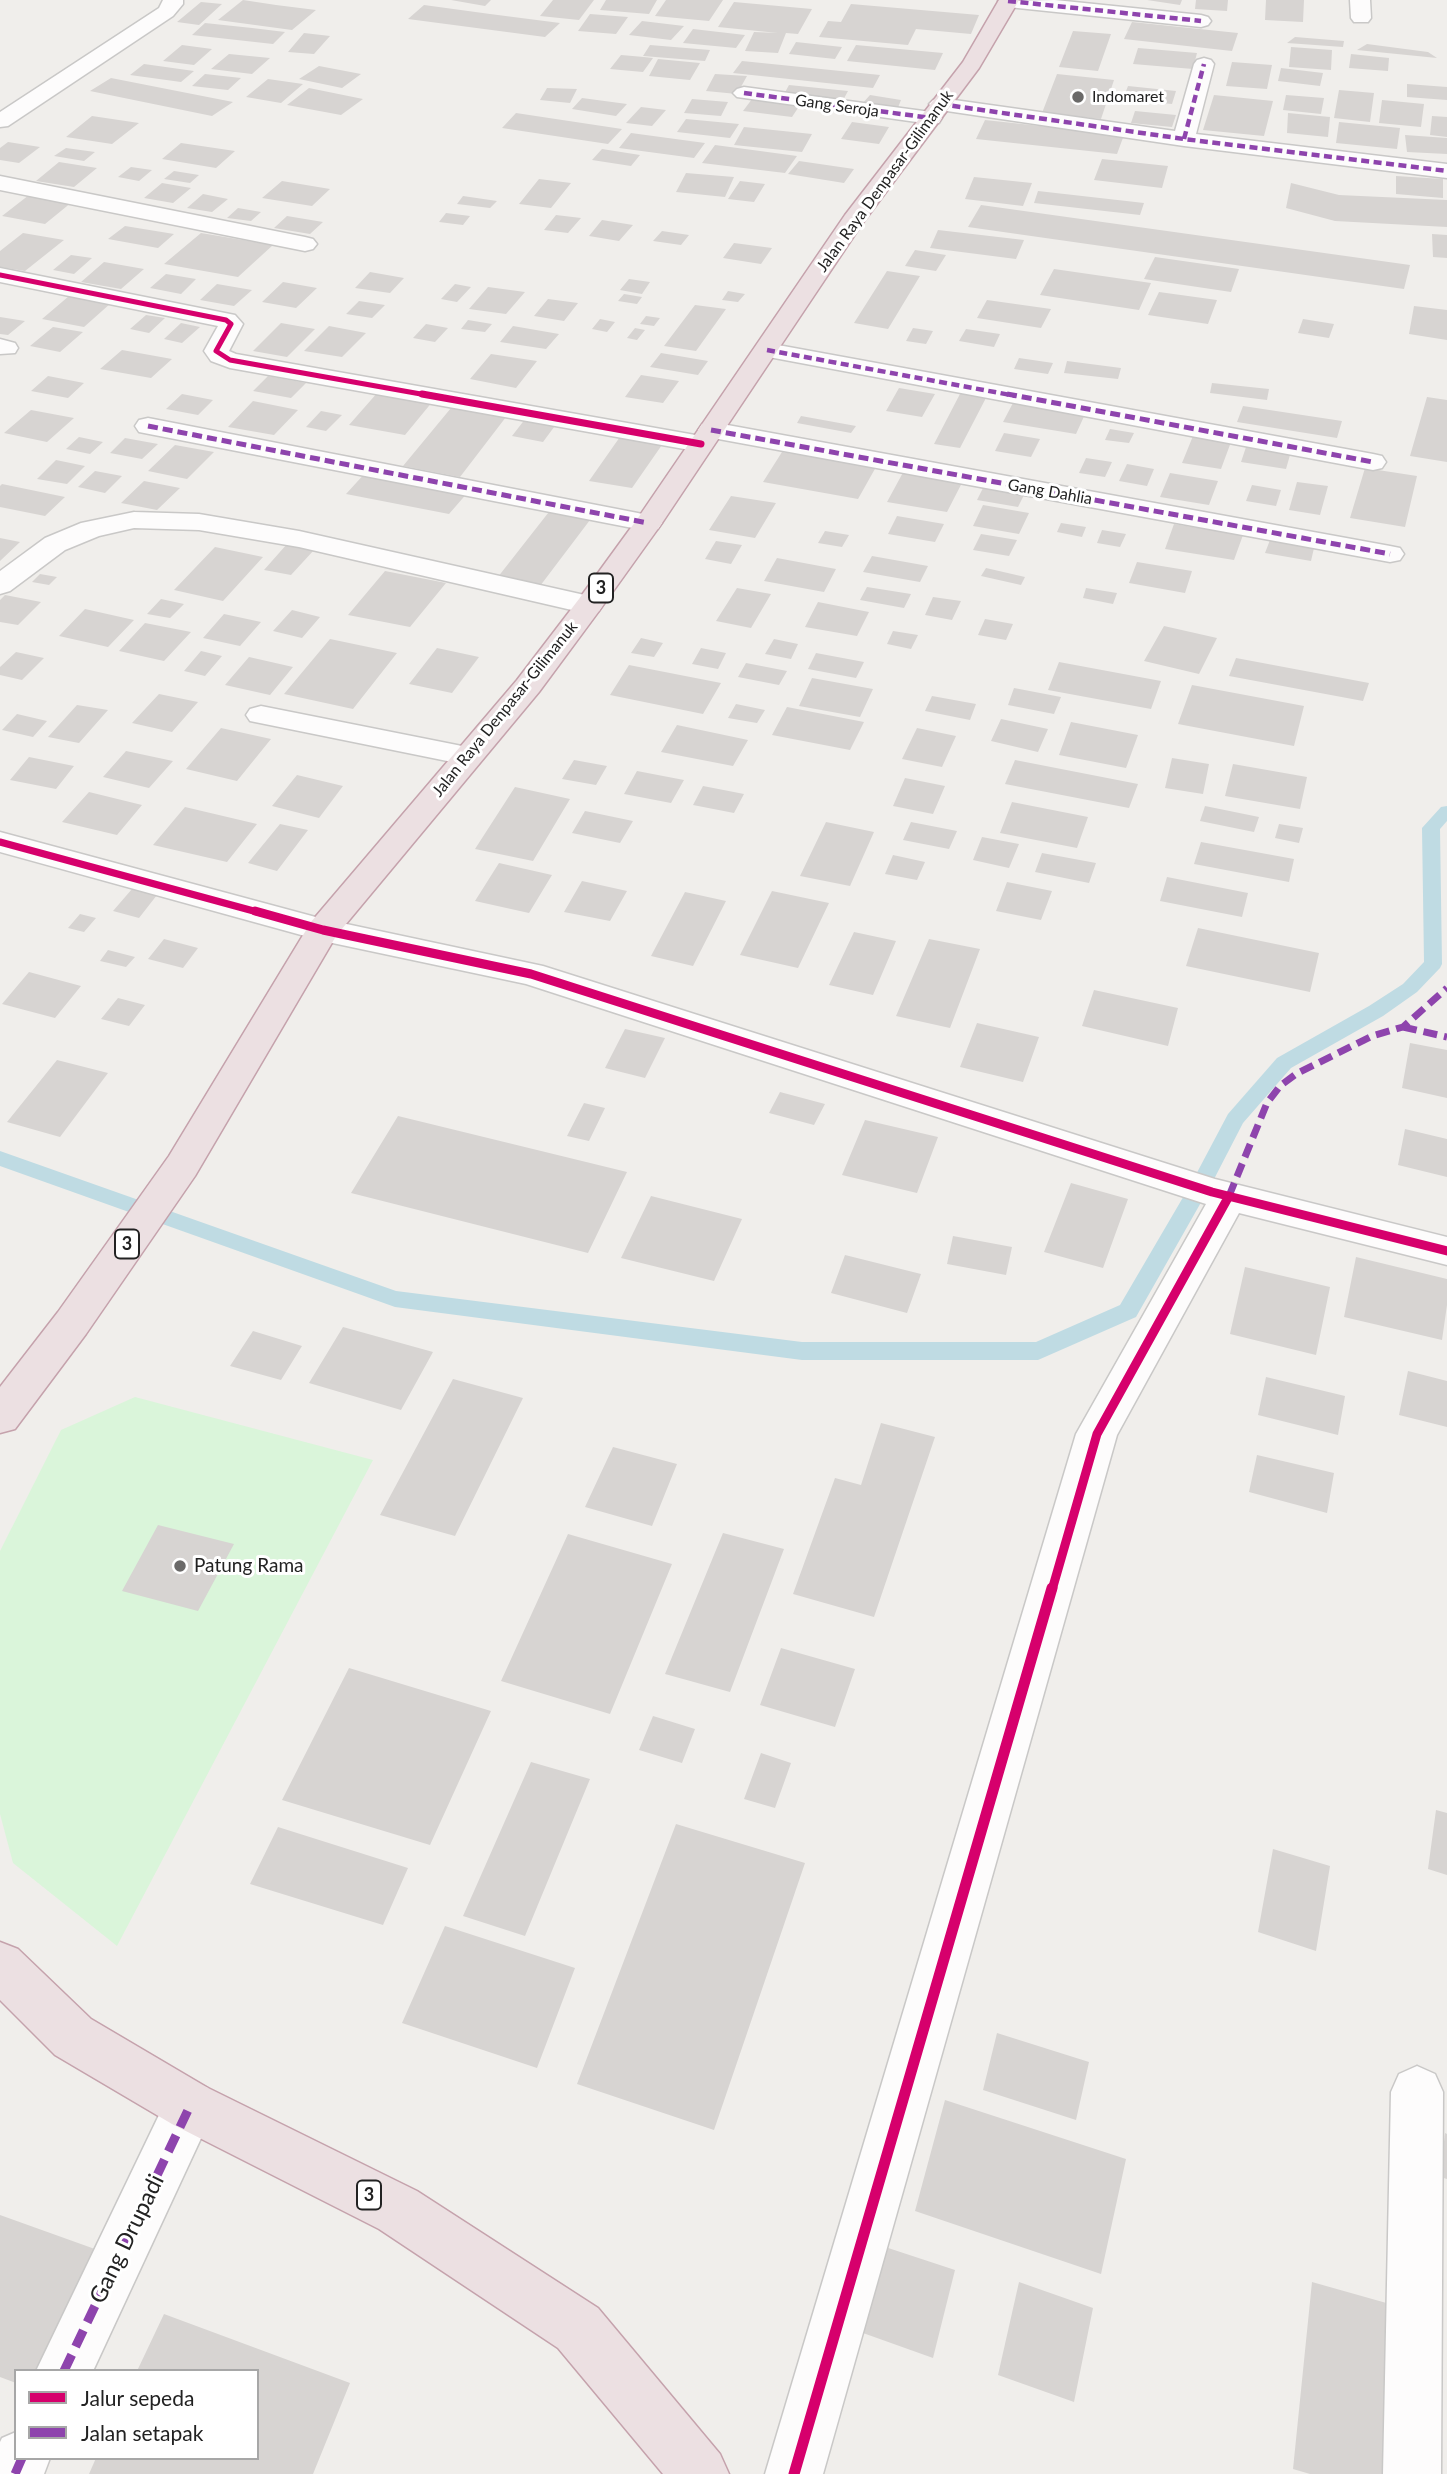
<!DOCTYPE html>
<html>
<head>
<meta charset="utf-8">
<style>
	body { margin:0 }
	#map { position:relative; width:1447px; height:2474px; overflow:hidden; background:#f0eeeb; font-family:Lato,sans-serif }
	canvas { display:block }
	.legend { position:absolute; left:14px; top:2369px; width:245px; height:91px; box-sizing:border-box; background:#fff; border:2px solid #a7a7a7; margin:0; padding:9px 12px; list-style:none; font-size:21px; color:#222 }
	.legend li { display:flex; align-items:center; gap:14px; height:35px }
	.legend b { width:35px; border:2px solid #a7a7a7 }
</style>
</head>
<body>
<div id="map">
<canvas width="1447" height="2474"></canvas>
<ul class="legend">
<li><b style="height:9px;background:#d6006c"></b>Jalur sepeda</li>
<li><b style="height:9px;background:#8e44ad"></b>Jalan setapak</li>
</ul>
</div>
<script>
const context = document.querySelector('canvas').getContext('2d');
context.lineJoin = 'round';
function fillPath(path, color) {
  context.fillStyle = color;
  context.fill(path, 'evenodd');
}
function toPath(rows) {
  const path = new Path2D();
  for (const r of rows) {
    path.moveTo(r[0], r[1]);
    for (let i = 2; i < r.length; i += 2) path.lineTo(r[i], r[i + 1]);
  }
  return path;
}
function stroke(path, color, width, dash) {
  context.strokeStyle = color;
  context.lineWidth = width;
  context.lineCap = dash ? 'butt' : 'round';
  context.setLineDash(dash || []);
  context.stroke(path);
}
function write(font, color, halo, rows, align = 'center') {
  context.font = font + ' Lato,sans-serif';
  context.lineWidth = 6;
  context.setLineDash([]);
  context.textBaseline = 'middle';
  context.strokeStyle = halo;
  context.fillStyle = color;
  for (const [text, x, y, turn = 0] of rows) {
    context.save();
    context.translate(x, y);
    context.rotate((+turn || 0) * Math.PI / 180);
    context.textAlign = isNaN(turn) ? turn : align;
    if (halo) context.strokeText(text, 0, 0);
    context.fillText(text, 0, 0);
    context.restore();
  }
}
fillPath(toPath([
	[135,1397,373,1460,117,1946,13,1863,0,1814,0,1551,61,1430]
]), '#daf5da');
fillPath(toPath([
	[1447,806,1447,821,1440,829,1442,964,1440,968,1417,992,1383,1016,1291,1068,1243,1123,1212,1183,1136,1317,1038,1360,802,1360,395,1307,0,1166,0,1151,396,1291,802,1342,1036,1342,1120,1305,1192,1182,1228,1114,1277,1058,1369,1006,1403,984,1424,962,1422,828,1441,807,1447,806]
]), '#bfdbe3');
fillPath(toPath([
	[243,0,276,5,316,10,292,30,218,20],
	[451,0,491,0,485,6],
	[553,0,594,0,579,20,540,16],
	[606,0,657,0,649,14,600,10],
	[666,0,723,0,709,21,655,16],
	[1147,0,1182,0,1180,5],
	[1196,0,1228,0,1227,11,1195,9],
	[1266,0,1304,0,1303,22,1265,20],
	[201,2,222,4,199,25,177,22],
	[734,2,812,9,798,34,786,33,778,53,745,51,754,32,778,33,718,27],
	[851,4,979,15,971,34,916,29,908,45,819,37,828,21,841,22],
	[424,5,490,14,560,23,545,37,408,19],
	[590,14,628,17,616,34,578,31],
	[642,21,684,26,671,40,629,35],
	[1132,22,1238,33,1232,51,1124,39],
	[205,23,252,28,285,32,273,44,192,35],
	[693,29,745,35,736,48,683,43],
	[1073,31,1111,34,1098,71,1059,67],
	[304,33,330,36,314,54,288,52],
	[1295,37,1344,41,1343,47,1287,43],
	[796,42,842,47,835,59,789,54],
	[1367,44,1428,52,1437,58,1357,50],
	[182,45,212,49,194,65,163,61],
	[650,45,710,50,705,61,643,56],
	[856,45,943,53,935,70,847,61],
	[1291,47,1332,50,1331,70,1289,67],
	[1138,48,1197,53,1193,69,1133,64],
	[229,54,270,58,252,74,211,69],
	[1351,54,1389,58,1388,71,1349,68],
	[621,55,644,57,653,58,643,72,610,69],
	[658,59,700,63,690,80,649,76],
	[742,61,880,75,873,88,733,73],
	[1232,62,1272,65,1267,89,1226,86],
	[144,64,194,71,181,82,130,75],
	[319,66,361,74,342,88,299,79],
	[1281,68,1323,73,1320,86,1278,81],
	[205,74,241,78,228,90,192,86],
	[715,74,747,76,737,94,706,91],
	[1057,74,1114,80,1101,119,1042,113],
	[111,78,233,102,212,116,90,91],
	[268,79,303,84,281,103,246,97],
	[1407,84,1447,87,1447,100,1407,97],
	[789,85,848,91,841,104,783,96],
	[1128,86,1176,91,1172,104,1123,99],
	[309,88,363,99,341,115,287,105],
	[547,88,577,89,570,103,540,100],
	[1339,90,1374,93,1370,122,1334,118],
	[870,95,901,100,897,110,861,105],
	[1214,95,1273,101,1264,136,1203,130],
	[1286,95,1324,98,1321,114,1283,110],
	[582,98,627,104,616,116,572,109],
	[692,99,728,102,721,116,684,113],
	[752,99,800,105,792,117,743,111],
	[1382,100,1424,104,1421,127,1379,123],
	[641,107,666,110,652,126,626,123],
	[1135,111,1176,115,1172,127,1131,123],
	[516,113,549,118,622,129,608,144,502,128],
	[1288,113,1330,117,1328,137,1287,133],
	[92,116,139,123,112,144,66,137],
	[1432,116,1447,117,1447,137,1430,135],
	[686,119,739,124,730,138,677,132],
	[985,120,1124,135,1117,154,976,139],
	[852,122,889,127,879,144,841,139],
	[1339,122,1400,128,1397,149,1336,143],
	[744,127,812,134,802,152,734,145],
	[631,133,705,143,694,158,619,148],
	[1405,135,1447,138,1447,154,1407,152],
	[8,142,40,147,19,163,0,160,0,148],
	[181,143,235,151,216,168,162,159],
	[715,145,760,151,797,156,785,173,702,163],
	[66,148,95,152,84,161,54,156],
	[602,149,640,155,631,166,592,160],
	[1102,159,1168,166,1162,188,1094,180],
	[799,161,854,169,844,183,788,174],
	[59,162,97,168,74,187,36,181],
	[131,167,152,170,139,181,118,177],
	[174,171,199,175,190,183,164,179],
	[686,173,734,177,725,197,676,192],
	[1396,176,1443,179,1443,198,1396,194],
	[974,177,1032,183,1023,206,965,199],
	[539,179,571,183,551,208,519,204],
	[282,181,330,189,312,206,262,198],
	[740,181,765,184,754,202,728,199],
	[162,183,191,188,173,203,144,198],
	[1291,183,1339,195,1447,200,1447,227,1335,221,1286,208],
	[1038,191,1144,203,1140,215,1034,203],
	[203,194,228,199,212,212,187,208],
	[29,195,72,202,45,224,2,216],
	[463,196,497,201,490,208,457,204],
	[981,205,1410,265,1404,289,968,227],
	[238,208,261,212,251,221,227,218],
	[446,213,470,216,463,225,439,222],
	[556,215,581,218,568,233,544,230],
	[287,216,323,222,310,234,274,228],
	[602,220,633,225,619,241,589,236],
	[125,226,174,234,158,248,108,239],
	[938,230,1024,240,1016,259,930,248],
	[662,231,689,235,681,245,653,241],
	[23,233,64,240,25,271,0,267,0,251],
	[201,233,273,245,238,277,164,264],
	[1432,234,1447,235,1447,258,1433,257],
	[734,243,772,248,761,264,723,258],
	[915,250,946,255,936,271,905,266],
	[71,255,92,258,74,274,53,270],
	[1155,257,1239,269,1231,292,1144,279],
	[104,262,144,269,121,289,81,282],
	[1054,269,1151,283,1139,310,1040,295],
	[887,271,920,276,888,329,854,323],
	[370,272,404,278,390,293,355,288],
	[166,274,196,279,181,294,150,288],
	[629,279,650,282,642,294,620,290],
	[283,282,317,288,296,308,262,302],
	[217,284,252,290,234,306,200,300],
	[455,284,471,287,457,302,441,299],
	[488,287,525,292,506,314,469,309],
	[728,291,745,294,738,302,722,300],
	[1159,292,1217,300,1208,324,1148,315],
	[624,294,642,297,637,304,618,301],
	[69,296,111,303,84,327,42,319],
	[548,299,578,303,564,321,534,316],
	[987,300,1051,309,1041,328,977,318],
	[359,301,385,305,372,318,346,314],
	[695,305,726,309,696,351,664,346],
	[1414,306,1447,310,1447,340,1409,334],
	[146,315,165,318,149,333,130,329],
	[646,316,660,318,654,326,640,324],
	[0,317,25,321,8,335,0,334],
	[600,319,615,322,607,332,592,329],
	[1303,319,1334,324,1329,338,1298,333],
	[468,320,492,324,485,332,461,329],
	[181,323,200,327,182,343,164,339],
	[281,323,315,329,287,357,253,351],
	[426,324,448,328,435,342,413,338],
	[329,326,366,333,342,357,304,351],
	[513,326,559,334,546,349,500,342],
	[53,327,83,332,60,352,30,346],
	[635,328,645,330,637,340,627,338],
	[913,328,933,331,926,344,906,341],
	[966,329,1000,334,994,347,959,341],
	[122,350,172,359,151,378,100,369],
	[661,353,708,361,698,375,650,367],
	[491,354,537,361,516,388,470,379],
	[1019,358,1053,363,1048,374,1014,369],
	[1067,361,1121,368,1118,379,1064,373],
	[641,375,679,381,663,403,625,397],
	[48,376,84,383,68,398,31,391],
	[268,376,306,383,291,398,253,391],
	[1212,383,1269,389,1267,400,1210,393],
	[899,388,935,394,922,417,886,411],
	[378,392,433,401,405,435,349,425],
	[961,392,987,396,960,448,934,444],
	[182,394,213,400,198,415,166,409],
	[1427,397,1447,400,1447,462,1410,456],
	[253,401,298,410,274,435,228,427],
	[1014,401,1086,412,1076,434,1003,422],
	[1243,406,1342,421,1337,438,1237,422],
	[451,408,506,417,460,477,403,466],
	[31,410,74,418,47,442,4,433],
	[321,411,342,415,326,431,306,427],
	[529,414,560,419,543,442,512,436],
	[801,416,856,426,851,433,797,423],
	[1110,429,1134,433,1129,443,1105,440],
	[1004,433,1040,439,1031,457,995,451],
	[622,434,664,442,632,488,589,481],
	[1193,436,1231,442,1221,469,1182,463],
	[79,437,103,442,90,454,66,449],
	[125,438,158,444,142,459,110,453],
	[1248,441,1292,448,1286,469,1241,462],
	[175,445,214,452,187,479,148,471],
	[782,452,876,467,858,499,763,482],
	[1086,458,1112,462,1105,477,1079,473],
	[56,460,85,466,67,484,37,479],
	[1127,464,1154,469,1147,486,1119,481],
	[906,467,965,477,947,512,887,502],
	[1365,468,1417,476,1405,527,1350,518],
	[95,471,122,476,105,493,78,487],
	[367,471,469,491,449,514,346,494],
	[1170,473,1218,481,1209,505,1160,497],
	[144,481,180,488,157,510,121,503],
	[986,482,1027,489,1018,507,977,500],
	[1297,482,1328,486,1320,515,1289,510],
	[2,484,65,497,45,516,0,507,0,486],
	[1252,485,1281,490,1276,506,1246,501],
	[731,496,776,503,755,538,709,530],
	[983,505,1029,513,1019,534,973,526],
	[552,508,593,516,537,590,494,582],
	[897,516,944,524,935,542,888,534],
	[1061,523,1086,527,1082,537,1057,532],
	[1174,524,1243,535,1234,560,1165,549],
	[1102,530,1126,534,1120,547,1097,543],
	[825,531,849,535,842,547,818,543],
	[981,534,1017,540,1009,556,973,550],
	[0,538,20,542,0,561],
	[1270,540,1314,548,1311,561,1265,553],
	[716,541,742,545,731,564,705,559],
	[287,544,314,550,291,575,264,570],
	[215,547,263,557,223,601,174,590],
	[872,556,928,566,920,582,863,572],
	[777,558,836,569,824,592,764,581],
	[1137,562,1192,571,1185,593,1129,583],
	[986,568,1025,577,1021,585,981,576],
	[385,571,446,583,410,627,348,615],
	[40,574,57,577,49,585,32,582],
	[867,587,911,594,904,608,860,600],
	[737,588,771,594,751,628,716,621],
	[1086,588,1117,593,1113,604,1083,598],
	[5,595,41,602,18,625,0,622,0,600],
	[933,597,961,601,952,620,925,615],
	[161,599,184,604,170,618,147,614],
	[818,602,869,612,857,636,805,627],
	[85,609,134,620,108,647,59,636],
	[292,610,320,617,302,638,273,631],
	[224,614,261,622,240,646,203,638],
	[985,619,1013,624,1006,640,978,635],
	[145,623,191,632,164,661,119,651],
	[1164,626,1217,638,1199,674,1144,661],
	[893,631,918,635,911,649,887,644],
	[641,638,663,643,654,657,631,653],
	[330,639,397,653,353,709,284,694],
	[774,639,798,644,791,659,765,654],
	[437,648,479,657,452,693,409,684],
	[701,648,726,653,718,669,692,664],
	[201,651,222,656,205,676,184,671],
	[16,652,44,658,22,680,0,675,0,667],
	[816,653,864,662,856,678,808,669],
	[249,657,293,667,270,695,225,685],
	[1236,658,1369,683,1363,701,1229,676],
	[1059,662,1161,681,1151,709,1048,690],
	[746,663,787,671,779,685,738,677],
	[629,665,721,683,703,714,610,695],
	[812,678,873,689,860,717,799,706],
	[1192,685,1304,706,1294,746,1178,724],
	[1014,688,1061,697,1054,714,1008,705],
	[159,694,198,702,172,732,132,723],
	[932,696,976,704,970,720,925,711],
	[736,704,765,710,757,723,728,718],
	[77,705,108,710,79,743,48,737],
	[787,707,864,722,850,750,772,735],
	[17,714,47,721,33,737,2,730],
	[1001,719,1048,729,1038,752,991,741],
	[1071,722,1138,735,1126,768,1059,755],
	[677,725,748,740,733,766,661,752],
	[221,728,271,739,237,781,186,769],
	[917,728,956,736,942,767,902,759],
	[126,751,173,761,149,788,103,777],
	[29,757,74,766,56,789,10,780],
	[1172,758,1209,764,1203,794,1165,788],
	[574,760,607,766,596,785,562,779],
	[1015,760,1138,784,1129,808,1005,784],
	[1233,764,1307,777,1300,809,1225,796],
	[637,771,684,780,671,803,624,794],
	[297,775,343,786,319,818,272,806],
	[905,778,945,786,933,814,893,806],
	[703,786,744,794,734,813,693,805],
	[515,787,570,799,533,861,475,849],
	[89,792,142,805,117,835,62,822],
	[1012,802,1088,817,1077,848,1000,833],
	[1205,806,1259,817,1254,832,1200,821],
	[185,807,257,824,227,862,153,845],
	[585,811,633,821,620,843,572,833],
	[826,822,874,832,850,886,800,876],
	[911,822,957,831,949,849,903,840],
	[280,824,308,830,277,871,248,863],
	[1279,824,1303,828,1299,843,1275,838],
	[982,837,1019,844,1009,868,973,860],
	[1201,842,1294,859,1289,882,1194,864],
	[1042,853,1096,863,1089,883,1035,872],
	[893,855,925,862,917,880,885,874],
	[499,863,552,875,529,913,475,901],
	[1167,877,1248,893,1242,917,1160,901],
	[582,881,627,891,610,921,564,912],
	[1007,882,1052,891,1041,920,996,911],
	[132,889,157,895,139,918,113,911],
	[772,891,829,903,798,968,740,955],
	[685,892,726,901,693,966,651,956],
	[80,914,96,918,84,932,68,928],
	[1198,928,1319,953,1310,992,1186,966],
	[854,932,896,941,873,995,829,985],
	[164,939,198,948,183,968,148,959],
	[929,939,980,949,950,1028,896,1016],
	[108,950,135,957,126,967,100,961],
	[29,972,81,986,55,1018,2,1004],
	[1094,990,1178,1008,1168,1046,1082,1026],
	[118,998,145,1005,129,1026,101,1019],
	[977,1023,1039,1037,1023,1082,960,1067],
	[625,1029,665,1038,645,1078,605,1068],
	[1410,1043,1447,1050,1447,1098,1402,1088],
	[57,1060,108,1073,60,1137,7,1122],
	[780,1092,825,1104,814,1125,769,1113],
	[584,1103,605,1108,589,1141,567,1136],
	[398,1116,627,1172,588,1253,351,1193],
	[865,1120,938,1137,917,1193,842,1175],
	[1405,1129,1447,1139,1447,1177,1398,1165],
	[1071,1183,1128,1199,1103,1268,1044,1252],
	[651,1196,742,1219,714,1281,621,1258],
	[953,1236,1012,1247,1006,1275,947,1264],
	[845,1255,921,1274,907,1313,831,1293],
	[1356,1257,1447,1279,1447,1305,1442,1340,1344,1317],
	[1245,1267,1330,1287,1316,1355,1230,1334],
	[343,1327,433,1352,401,1410,309,1383],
	[253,1331,302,1346,281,1380,230,1366],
	[1408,1371,1447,1381,1447,1427,1399,1415],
	[1266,1377,1345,1396,1338,1435,1258,1415],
	[453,1379,523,1398,455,1536,380,1515],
	[881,1423,935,1437,874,1617,793,1594,835,1478,861,1485],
	[613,1447,677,1464,652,1526,585,1507],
	[1257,1455,1334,1473,1327,1513,1249,1492],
	[158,1525,234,1544,198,1611,122,1591],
	[723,1533,784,1549,730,1692,665,1674],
	[568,1534,672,1564,610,1714,501,1681],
	[781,1648,855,1669,835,1727,760,1705],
	[349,1668,491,1711,430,1845,282,1800],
	[653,1716,695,1729,682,1763,639,1750],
	[761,1753,791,1763,775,1808,744,1799],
	[531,1762,590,1779,525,1936,463,1916],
	[1436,1810,1447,1813,1447,1875,1428,1869],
	[676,1824,805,1863,714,2130,577,2084],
	[278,1827,408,1868,383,1925,250,1884],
	[1273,1849,1330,1866,1316,1951,1258,1932],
	[445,1926,575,1968,537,2068,402,2023],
	[997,2033,1089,2062,1076,2120,983,2090],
	[945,2100,1126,2159,1101,2274,915,2211],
	[1445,2133,1447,2134,1447,2179,1440,2177],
	[0,2215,106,2253,48,2371,16,2371,16,2383,0,2377],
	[873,2243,955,2270,933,2358,849,2328],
	[1019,2282,1093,2308,1074,2402,998,2375],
	[1312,2282,1397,2306,1386,2474,1310,2474,1293,2469],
	[164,2314,350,2383,313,2474,89,2474,96,2458,257,2458,257,2371,137,2371]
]), '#d7d4d2');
const street = toPath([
	[163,0,183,0,183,4,173,16,8,126,0,127,0,112,159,8,163,0],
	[1055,0,1201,15,1208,17,1211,21,1208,25,1201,27,1008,7,998,1,1055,0],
	[1350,0,1370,0,1371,18,1368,22,1354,22,1351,18,1350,0],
	[1204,58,1211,60,1214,64,1196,134,1447,164,1447,178,1184,146,940,110,933,108,929,104,933,100,940,98,1175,131,1194,64,1197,60,1204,58],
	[744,87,931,112,939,113,942,118,939,123,931,124,737,97,733,93,737,89,744,87],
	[0,176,305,237,313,239,317,244,313,249,305,251,0,190,0,176],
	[0,268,235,315,243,324,229,351,236,354,701,436,710,438,714,444,710,450,701,452,230,368,211,361,204,351,218,326,0,282,0,268],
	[0,339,15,343,18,348,15,353,0,354,0,339],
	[767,343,1373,454,1382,456,1386,462,1382,468,1373,470,758,355,755,350,758,345,767,343],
	[148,418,648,515,658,517,662,523,658,529,648,531,139,432,135,426,139,420,148,418],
	[711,422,1390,546,1400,548,1404,554,1400,560,1390,562,702,436,698,430,702,424,711,422],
	[134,512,199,514,299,531,589,596,599,599,603,605,599,611,589,614,299,547,199,530,134,528,99,536,65,550,10,591,0,594,0,571,45,538,81,523,134,512],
	[261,706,467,747,478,749,483,756,478,763,467,765,250,721,246,715,250,709,261,706],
	[0,832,323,919,543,966,1215,1179,1447,1237,1447,1265,1239,1213,1117,1435,823,2474,765,2474,1076,1434,1206,1204,526,984,323,941,0,852,0,832],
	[1417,2066,1435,2074,1443,2092,1441,2474,1383,2474,1391,2092,1399,2074,1417,2066],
	[190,2080,208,2088,216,2106,93,2371,36,2371,172,2088,190,2080],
	[16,2432,16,2458,50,2458,44,2474,0,2474,0,2442,2,2438,16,2432]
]);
const highway = toPath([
	[999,0,1019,0,979,68,862,224,662,523,599,611,539,692,336,936,195,1176,86,1334,15,1429,0,1433,0,1387,58,1312,169,1156,311,922,517,680,579,599,638,518,845,215,963,62,999,0],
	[0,1942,18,1949,91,2019,208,2088,417,2191,598,2308,720,2454,729,2474,663,2474,558,2348,379,2229,172,2124,55,2055,0,2000,0,1942]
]);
stroke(street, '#c9c8c7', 3);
stroke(highway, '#c5a2ac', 3);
fillPath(street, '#fdfcfc');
fillPath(highway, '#ece0e2');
stroke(toPath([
	[1008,1,1201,21],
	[744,93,931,118],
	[940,104,1184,139,1447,171],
	[1184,139,1204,64],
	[767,350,1016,396]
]), '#8e44ad', 4.5, [8, 4.5]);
stroke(toPath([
	[1007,394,1373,462],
	[148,426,648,523],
	[711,430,1390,554]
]), '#8e44ad', 5, [10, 5]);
stroke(toPath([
	[1403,1027,1447,1037],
	[1229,1196,1267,1103,1280,1086,1296,1074,1372,1036,1403,1027,1447,988]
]), '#8e44ad', 7, [14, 7]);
stroke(toPath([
	[64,2371,190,2106],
	[15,2474,22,2458]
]), '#8e44ad', 9, [18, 9]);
stroke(toPath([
	[0,275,226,320,231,324,216,351,230,360,432,396]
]), '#d6006c', 5);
stroke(toPath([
	[422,394,701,444],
	[0,842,261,913]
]), '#d6006c', 7);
stroke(toPath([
	[255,911,323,930,531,974,1212,1192,1447,1251],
	[1052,1590,1097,1434,1229,1196]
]), '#d6006c', 9);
stroke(toPath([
	[794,2474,1052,1588]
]), '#d6006c', 11);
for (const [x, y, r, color] of [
	[1078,97,7,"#6a6968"],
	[180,1566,7,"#6a6968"]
]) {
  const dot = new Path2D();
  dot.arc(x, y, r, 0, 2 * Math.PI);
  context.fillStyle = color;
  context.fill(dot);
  stroke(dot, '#fff', 2.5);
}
write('16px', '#222', '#fff', [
	["Indomaret",1092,97]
], 'left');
write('16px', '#222', '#fff', [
	["Gang Seroja",837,106,8],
	["Jalan Raya Denpasar-Gilimanuk",885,181,-54],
	["Gang Dahlia",1050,492,10],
	["Jalan Raya Denpasar-Gilimanuk",505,709,-51]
]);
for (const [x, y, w] of [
	[601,588,24],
	[127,1244,24],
	[369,2195,24]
]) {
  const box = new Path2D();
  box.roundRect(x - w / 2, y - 14.5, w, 29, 5);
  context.fillStyle = '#fff';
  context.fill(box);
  stroke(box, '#222', 2);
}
write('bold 18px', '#222', null, [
	["3",601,588],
	["3",127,1244],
	["3",369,2195]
]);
write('19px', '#222', '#fff', [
	["Patung Rama",194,1566]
], 'left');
write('23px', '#222', '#fff', [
	["Gang Drupadi",127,2239,-64]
]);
</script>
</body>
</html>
